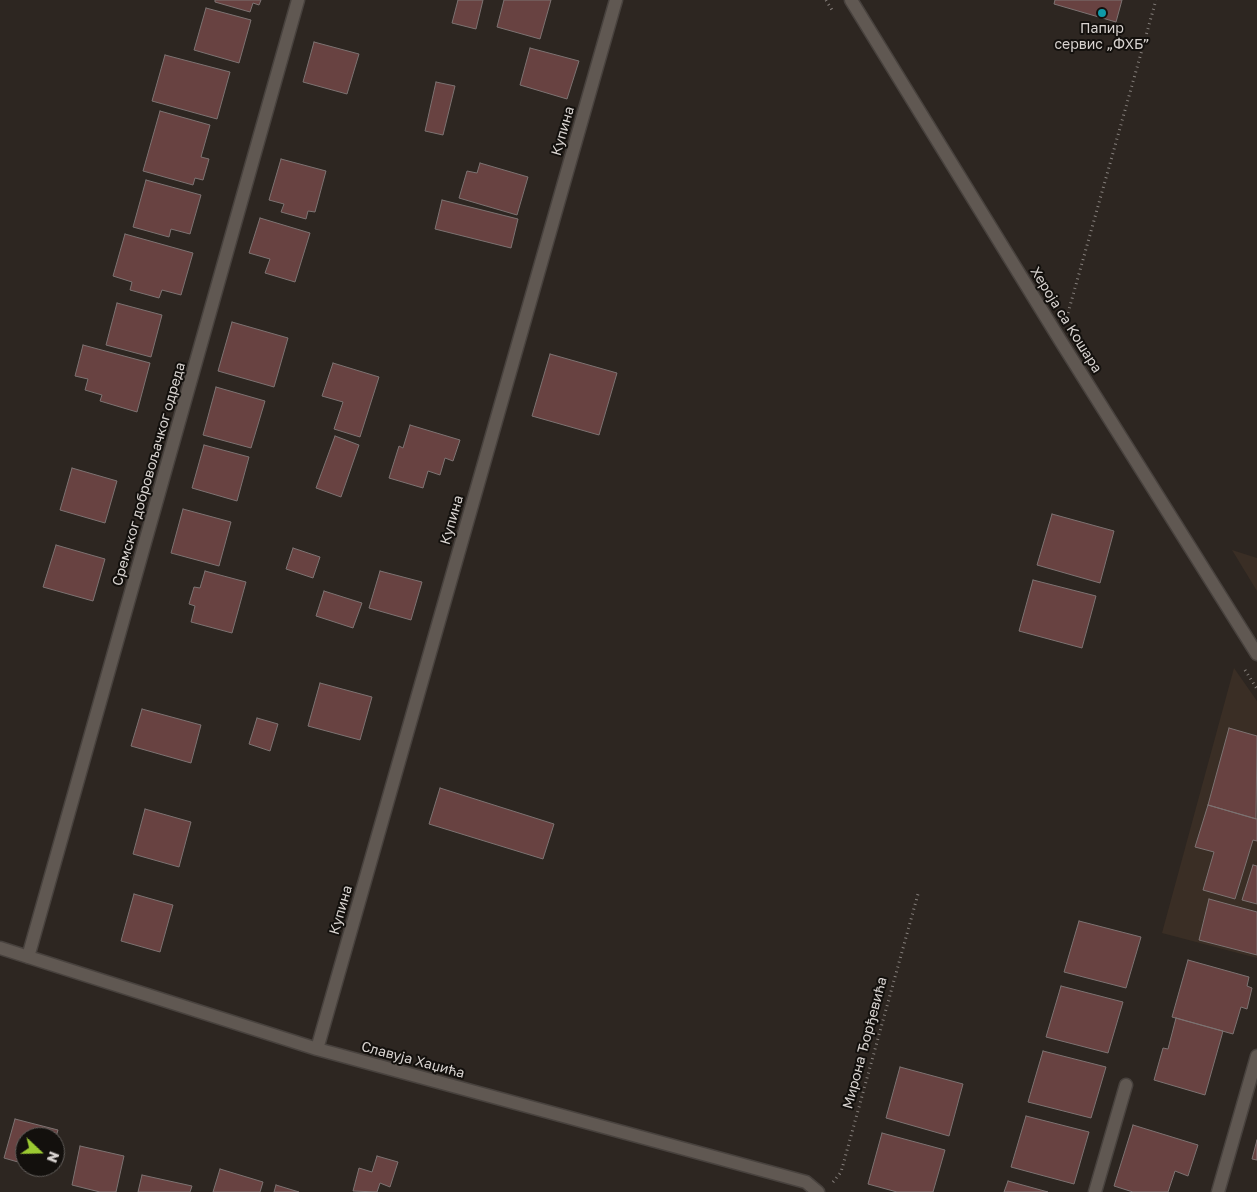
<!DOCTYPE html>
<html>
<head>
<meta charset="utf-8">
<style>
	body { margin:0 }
	#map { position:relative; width:1257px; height:1192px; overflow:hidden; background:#2d2621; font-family:"Golos Text",sans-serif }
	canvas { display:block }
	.north { position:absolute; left:15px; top:1127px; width:50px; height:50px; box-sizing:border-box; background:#13100d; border:1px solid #625e5b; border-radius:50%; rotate:111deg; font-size:14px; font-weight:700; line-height:20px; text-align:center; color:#d8d3d0 }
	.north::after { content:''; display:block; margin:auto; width:18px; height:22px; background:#9cca32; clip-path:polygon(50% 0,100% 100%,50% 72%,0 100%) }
</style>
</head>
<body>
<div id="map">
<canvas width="1257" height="1192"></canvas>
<div class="north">N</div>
</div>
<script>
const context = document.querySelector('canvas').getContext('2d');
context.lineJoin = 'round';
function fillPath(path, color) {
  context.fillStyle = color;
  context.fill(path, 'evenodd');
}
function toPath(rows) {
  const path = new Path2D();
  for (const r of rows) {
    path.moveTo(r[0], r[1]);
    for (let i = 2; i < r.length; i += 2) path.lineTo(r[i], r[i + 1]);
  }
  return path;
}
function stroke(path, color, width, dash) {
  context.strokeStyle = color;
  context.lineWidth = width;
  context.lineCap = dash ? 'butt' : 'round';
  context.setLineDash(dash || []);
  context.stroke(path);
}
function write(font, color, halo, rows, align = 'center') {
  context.font = font + ' "Golos Text",sans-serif';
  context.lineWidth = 4;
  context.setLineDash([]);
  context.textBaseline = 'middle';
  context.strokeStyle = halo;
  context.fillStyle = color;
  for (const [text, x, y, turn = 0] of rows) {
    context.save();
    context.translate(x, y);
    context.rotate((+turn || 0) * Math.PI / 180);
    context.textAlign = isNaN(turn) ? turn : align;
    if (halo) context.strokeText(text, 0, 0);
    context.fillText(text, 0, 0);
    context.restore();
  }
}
fillPath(toPath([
	[1232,550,1257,558,1257,591],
	[1234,668,1257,701,1257,958,1162,933]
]), '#3a2e25');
const building = toPath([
	[215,0,261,0,259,5,253,3,250,12,215,2,215,0],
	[458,0,483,0,476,29,452,23,458,0],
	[504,0,551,0,540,39,497,27,504,0],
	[1055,0,1122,0,1116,22,1054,4,1055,0],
	[206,8,251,20,239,63,194,50,206,8],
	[314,42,359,54,347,94,303,82,314,42],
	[530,48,579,61,567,99,520,85,530,48],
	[165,55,230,72,217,119,152,101,165,55],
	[436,82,455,86,443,135,425,131,436,82],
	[160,111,210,125,201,157,209,159,203,180,195,178,193,185,143,171,160,111],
	[281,159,326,171,315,212,308,211,306,219,281,212,284,204,269,200,281,159],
	[480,163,528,177,517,215,459,198,467,171,477,173,480,163],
	[146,180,201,195,190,234,171,229,169,237,133,227,146,180],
	[442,200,518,219,511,248,435,229,442,200],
	[260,218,310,233,295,282,265,273,270,259,249,253,260,218],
	[125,234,193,253,181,295,162,290,159,298,130,290,132,282,113,276,125,234],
	[117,303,162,315,151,357,106,345,117,303],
	[232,322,288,338,274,387,218,371,232,322],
	[83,345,150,363,137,412,100,401,102,395,85,390,88,379,75,376,83,345],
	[550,354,617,373,599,435,532,416,550,354],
	[333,363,379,377,360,437,334,429,343,402,322,396,333,363],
	[216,387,265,401,251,448,203,435,216,387],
	[410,425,460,440,453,461,445,458,440,475,428,471,423,488,389,478,399,446,403,448,410,425],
	[335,436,359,445,341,497,316,488,335,436],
	[204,445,249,457,237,501,192,488,204,445],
	[72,468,117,481,105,523,60,510,72,468],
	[183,509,231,522,219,566,171,553,183,509],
	[1052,514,1114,531,1100,583,1037,565,1052,514],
	[56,545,105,559,93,601,43,587,56,545],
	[293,548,320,557,313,578,286,569,293,548],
	[205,571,246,582,232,633,191,622,195,606,189,604,194,587,200,588,205,571],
	[380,571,422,582,411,620,369,608,380,571],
	[1033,580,1096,596,1082,648,1019,631,1033,580],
	[324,591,362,603,353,628,316,616,324,591],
	[320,683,372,697,360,740,308,726,320,683],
	[142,709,201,725,191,763,131,746,142,709],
	[257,718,278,724,270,751,249,744,257,718],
	[1229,728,1257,736,1256,819,1208,805,1229,728],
	[440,788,554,824,543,859,429,824,440,788],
	[1208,805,1257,819,1257,841,1253,840,1235,899,1203,890,1214,852,1195,847,1208,805],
	[145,809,191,822,179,867,133,854,145,809],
	[1253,865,1257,866,1257,904,1242,900,1253,865],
	[134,894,173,905,160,952,121,941,134,894],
	[1209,899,1257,912,1257,955,1199,940,1209,899],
	[1079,921,1141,937,1126,988,1064,972,1079,921],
	[1188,960,1249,977,1247,986,1252,988,1247,1009,1241,1007,1233,1034,1172,1017,1188,960],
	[1061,986,1123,1002,1108,1053,1046,1037,1061,986],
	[1176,1018,1223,1031,1205,1095,1154,1080,1163,1048,1168,1049,1176,1018],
	[1043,1051,1106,1067,1091,1118,1028,1102,1043,1051],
	[900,1067,963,1084,949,1136,886,1118,900,1067],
	[1026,1116,1089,1132,1074,1184,1011,1167,1026,1116],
	[15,1119,58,1130,55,1140,55,1137,25,1137,25,1164,4,1158,15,1119],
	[1133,1125,1198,1145,1188,1176,1175,1171,1168,1192,1133,1192,1114,1186,1133,1125],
	[882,1133,945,1150,933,1192,897,1192,868,1184,882,1133],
	[1257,1140,1257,1160,1252,1159,1257,1140],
	[80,1146,124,1156,116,1192,100,1192,72,1185,80,1146],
	[377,1156,398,1162,390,1187,380,1183,377,1192,353,1191,359,1168,372,1172,377,1156],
	[220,1169,263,1182,260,1192,213,1192,220,1169],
	[142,1175,192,1186,190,1192,138,1192,142,1175],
	[1008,1181,1048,1192,1004,1192,1008,1181],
	[276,1185,299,1192,274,1192,276,1185]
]);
fillPath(building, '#684241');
stroke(building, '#7d7372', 1);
const minor = toPath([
	[0,948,317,1049,806,1182,818,1192],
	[28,957,298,0],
	[317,1049,616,0],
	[1095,1192,1126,1085],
	[1218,1192,1257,1056]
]);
const tertiary = toPath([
	[851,0,1060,340,1257,654]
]);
stroke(minor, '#48423e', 15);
stroke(tertiary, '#48423e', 15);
stroke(toPath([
	[826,0,832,10],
	[1068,313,1156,0],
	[1245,670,1257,689],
	[833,1182,841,1172,918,894]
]), '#857f7b', 3, [1, 4]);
stroke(minor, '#605852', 12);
stroke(tertiary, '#605852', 12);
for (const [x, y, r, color] of [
	[1102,13,5,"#0f9aa8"]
]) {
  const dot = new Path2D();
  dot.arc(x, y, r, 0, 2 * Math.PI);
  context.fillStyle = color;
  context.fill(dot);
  stroke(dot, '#13100d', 2);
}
write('14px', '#d8d3d0', '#13100d', [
	["Папир",1102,29],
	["сервис „ФХБ”",1102,45]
]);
write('14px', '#d8d3d0', '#13100d', [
	["Купина",563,131,-74],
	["Хероја са Кошара",1066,320,58],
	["Сремског добровољачког одреда",149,474,-74],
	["Купина",452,520,-74],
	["Купина",341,910,-74],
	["Мирона Ђорђевића",865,1043,-75],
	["Славуја Хаџића",413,1060,15]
]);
</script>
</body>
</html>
